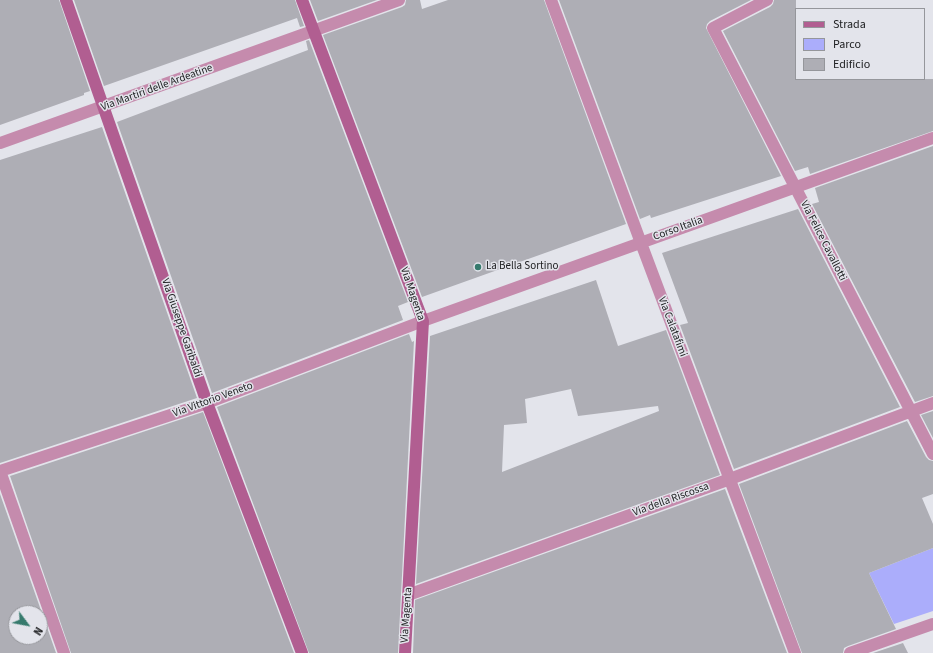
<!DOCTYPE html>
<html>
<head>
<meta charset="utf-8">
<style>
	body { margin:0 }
	#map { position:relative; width:933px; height:653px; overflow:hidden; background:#e3e4eb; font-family:"Source Sans 3",sans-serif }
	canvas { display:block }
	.legend { position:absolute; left:795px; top:8px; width:130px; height:72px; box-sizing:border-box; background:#e3e4eb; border:1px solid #95969b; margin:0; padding:5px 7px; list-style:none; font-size:12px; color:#202123 }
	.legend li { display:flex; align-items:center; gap:8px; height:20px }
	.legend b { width:20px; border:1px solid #95969b }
	.north { position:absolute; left:8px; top:605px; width:40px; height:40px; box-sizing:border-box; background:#e3e4eb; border:1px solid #95969b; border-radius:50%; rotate:122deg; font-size:11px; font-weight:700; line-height:16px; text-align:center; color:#202123 }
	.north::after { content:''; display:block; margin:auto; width:14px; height:18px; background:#367a6d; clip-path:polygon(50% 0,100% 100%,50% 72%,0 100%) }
</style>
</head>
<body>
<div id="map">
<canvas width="933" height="653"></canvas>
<ul class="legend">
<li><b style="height:5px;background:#b15e91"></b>Strada</li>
<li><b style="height:11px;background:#abadfb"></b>Parco</li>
<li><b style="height:11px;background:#aeaeb5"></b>Edificio</li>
</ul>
<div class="north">N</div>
</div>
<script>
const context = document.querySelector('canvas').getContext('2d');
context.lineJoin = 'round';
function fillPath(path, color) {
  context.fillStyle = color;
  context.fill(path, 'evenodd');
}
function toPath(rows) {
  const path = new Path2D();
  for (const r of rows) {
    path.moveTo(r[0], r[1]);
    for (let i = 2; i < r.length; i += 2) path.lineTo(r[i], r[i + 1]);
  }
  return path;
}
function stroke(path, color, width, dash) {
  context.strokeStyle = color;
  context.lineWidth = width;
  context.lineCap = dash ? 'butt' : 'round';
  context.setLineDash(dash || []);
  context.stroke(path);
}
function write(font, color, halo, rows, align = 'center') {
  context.font = font + ' "Source Sans 3",sans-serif';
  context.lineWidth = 3;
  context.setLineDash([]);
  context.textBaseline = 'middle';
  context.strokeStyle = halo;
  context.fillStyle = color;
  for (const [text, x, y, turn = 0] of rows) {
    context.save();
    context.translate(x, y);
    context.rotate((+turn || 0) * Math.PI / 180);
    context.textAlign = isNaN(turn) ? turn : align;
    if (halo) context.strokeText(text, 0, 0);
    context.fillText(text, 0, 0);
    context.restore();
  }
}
fillPath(toPath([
	[933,548,933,611,894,624,869,573]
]), '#abadfb');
fillPath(toPath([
	[0,0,59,0,90,91,84,93,84,95,0,125],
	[74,0,295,0,304,26,300,27,297,18,104,86],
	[310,0,377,0,318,21],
	[406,0,420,0,422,9,448,0,544,0,626,224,422,297,323,35,402,7,405,5],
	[559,0,751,0,710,21,707,24,706,28,781,176,651,218,650,215,640,219],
	[774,0,796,0,796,79,933,79,933,131,810,174,808,167,795,171,723,31,770,7,773,4],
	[309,40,408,302,398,306,403,320,212,393,117,122,308,50,306,41],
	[102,127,197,398,0,463,0,160],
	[933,146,933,396,915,402,812,204,819,202,815,188],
	[798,209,900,407,734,469,680,325,688,323,662,253],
	[596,280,618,346,666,330,720,475,416,584,430,336],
	[571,389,578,416,658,406,659,411,502,472,504,425,527,423,525,399],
	[409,334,412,342,414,341,398,653,309,653,217,407],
	[933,411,933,438,921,415],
	[203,412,294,653,71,653,10,476],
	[907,421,926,457,929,460,933,461,933,494,922,498,933,524,933,548,869,573,896,629,848,646,844,648,843,653,802,653,739,484],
	[725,489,787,653,413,653,415,600],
	[0,494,56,653,0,653],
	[16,613,40,613,40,637,16,637],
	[903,643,908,653,873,653]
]), '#aeaeb5');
stroke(toPath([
	[551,0,641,243,795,653],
	[767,0,713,28,933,454],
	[0,143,399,0],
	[0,471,207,403,423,321,933,138],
	[0,471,64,653],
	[408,595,730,479,933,403],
	[850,653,933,624]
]), '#c58bad', 12);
stroke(toPath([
	[66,0,207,403,302,653],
	[302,0,423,321,405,653]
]), '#b15e91', 12);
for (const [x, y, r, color] of [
	[478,267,4,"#367a6d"]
]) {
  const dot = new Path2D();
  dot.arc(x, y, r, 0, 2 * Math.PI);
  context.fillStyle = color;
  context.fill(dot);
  stroke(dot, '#e3e4eb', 1.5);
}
write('11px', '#202123', '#e3e4eb', [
	["Via Martiri delle Ardeatine",157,88,-20],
	["Corso Italia",678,229,-20],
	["Via Felice Cavallotti",823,241,63],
	["Via Magenta",412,294,71],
	["Via Calatafimi",672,327,69],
	["Via Giuseppe Garibaldi",181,328,71],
	["Via Vittorio Veneto",213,400,-20],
	["Via della Riscossa",671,500,-20],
	["Via Magenta",407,615,-86]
]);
write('11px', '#202123', '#e3e4eb', [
	["La Bella Sortino",486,267]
], 'left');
</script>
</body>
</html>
